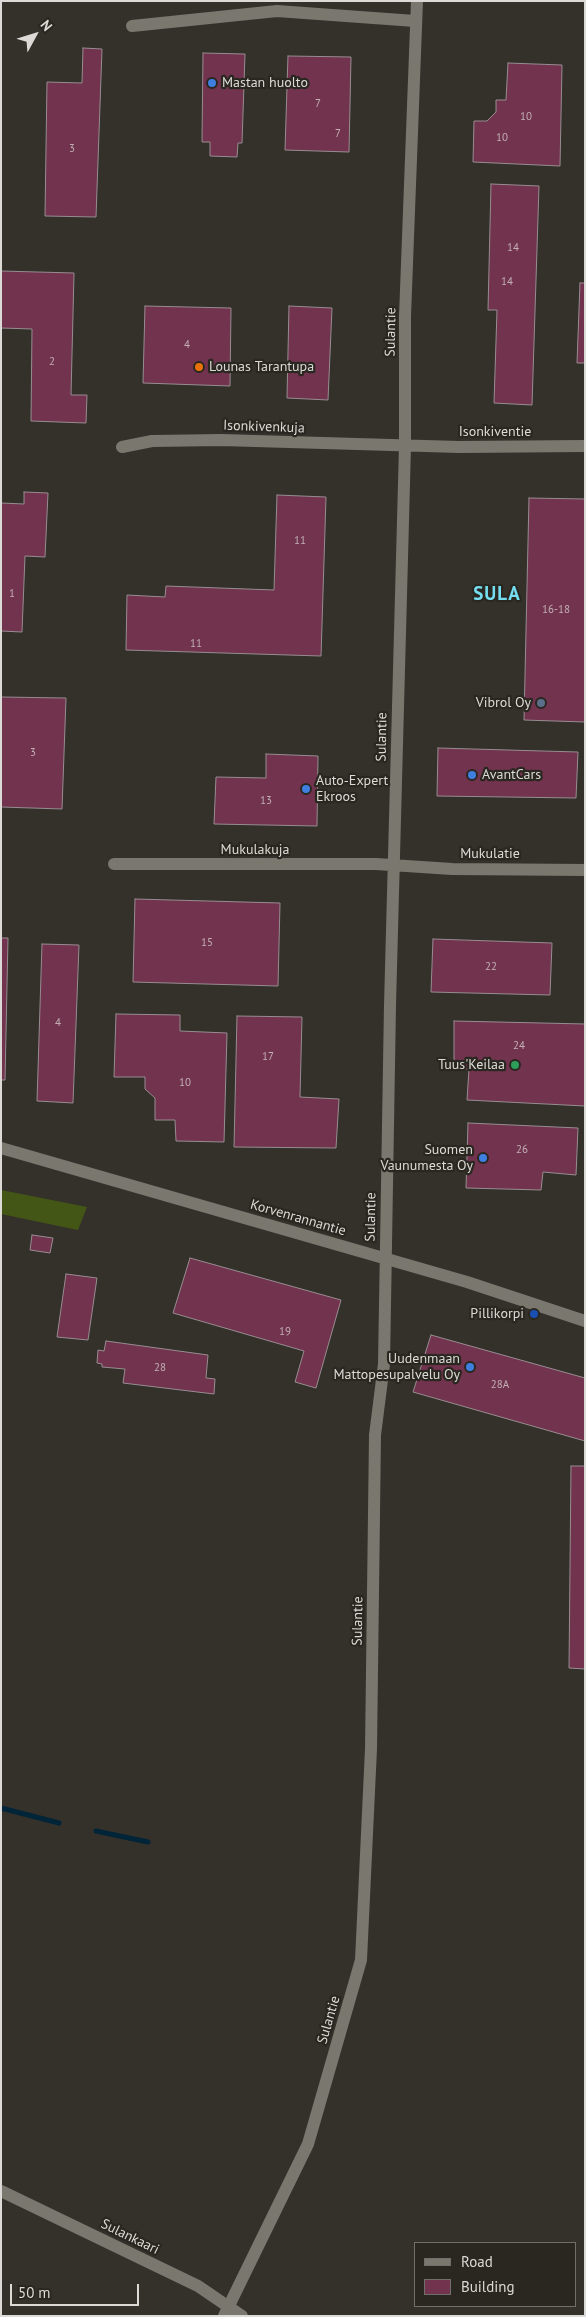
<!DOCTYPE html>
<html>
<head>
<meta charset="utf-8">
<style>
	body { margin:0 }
	#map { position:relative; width:586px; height:2317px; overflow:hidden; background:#34312b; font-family:"PT Sans",sans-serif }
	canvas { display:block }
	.frame { position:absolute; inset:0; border:2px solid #dcdad6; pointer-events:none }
	.legend { position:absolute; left:414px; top:2242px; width:162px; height:65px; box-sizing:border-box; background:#2a2721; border:1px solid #716f69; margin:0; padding:6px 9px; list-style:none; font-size:15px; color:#dcdad6 }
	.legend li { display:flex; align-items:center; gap:10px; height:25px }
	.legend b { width:25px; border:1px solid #716f69 }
	.north { position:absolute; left:10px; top:10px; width:50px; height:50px; -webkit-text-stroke:4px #2a2721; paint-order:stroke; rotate:51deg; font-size:14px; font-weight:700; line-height:20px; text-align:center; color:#dcdad6 }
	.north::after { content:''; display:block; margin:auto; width:18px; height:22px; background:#dcdad6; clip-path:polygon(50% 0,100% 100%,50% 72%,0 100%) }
	.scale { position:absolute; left:10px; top:2284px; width:129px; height:22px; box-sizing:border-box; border:2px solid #dcdad6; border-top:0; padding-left:6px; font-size:15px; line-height:18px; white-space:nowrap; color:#dcdad6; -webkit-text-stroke:4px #2a2721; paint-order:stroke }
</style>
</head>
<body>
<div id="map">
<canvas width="586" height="2317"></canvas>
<div class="frame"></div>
<ul class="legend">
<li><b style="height:6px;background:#7a776f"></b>Road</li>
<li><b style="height:14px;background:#72334e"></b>Building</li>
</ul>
<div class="north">N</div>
<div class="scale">50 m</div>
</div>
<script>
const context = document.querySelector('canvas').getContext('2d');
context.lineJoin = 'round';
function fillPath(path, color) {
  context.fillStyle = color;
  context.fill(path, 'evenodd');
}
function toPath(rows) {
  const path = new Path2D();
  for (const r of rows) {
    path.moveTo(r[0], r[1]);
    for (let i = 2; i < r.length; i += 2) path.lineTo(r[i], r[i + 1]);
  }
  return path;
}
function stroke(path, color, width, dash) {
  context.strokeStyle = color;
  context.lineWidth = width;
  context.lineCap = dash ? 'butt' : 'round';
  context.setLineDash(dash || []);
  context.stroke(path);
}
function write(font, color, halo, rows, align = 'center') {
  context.font = font + ' "PT Sans",sans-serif';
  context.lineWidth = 4.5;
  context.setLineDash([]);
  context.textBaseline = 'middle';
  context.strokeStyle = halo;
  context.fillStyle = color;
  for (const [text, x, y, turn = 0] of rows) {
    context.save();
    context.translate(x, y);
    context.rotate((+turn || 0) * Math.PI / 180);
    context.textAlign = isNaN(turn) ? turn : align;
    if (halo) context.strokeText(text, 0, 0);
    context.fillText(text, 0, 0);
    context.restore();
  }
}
fillPath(toPath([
	[1,1190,87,1207,78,1230,1,1214]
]), '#445616');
stroke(toPath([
	[1,1808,59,1823],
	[96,1831,148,1842]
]), '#002438', 5);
const building = toPath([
	[83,48,102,49,96,217,45,216,47,82,82,83,83,48],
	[203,53,245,54,242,143,238,143,237,157,210,156,210,142,202,142,203,53],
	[288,56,351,57,349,152,285,150,288,56],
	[508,63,562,65,560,166,473,162,474,121,487,121,496,112,496,100,506,100,508,63],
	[491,184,539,186,532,405,494,403,497,310,488,310,491,184],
	[1,271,74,273,71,395,87,395,86,423,31,421,32,329,1,328,1,271],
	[580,283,585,283,585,363,577,363,580,283],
	[145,306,231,308,230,386,143,383,145,306],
	[289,306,332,308,328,400,287,398,289,306],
	[24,492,48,493,45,557,25,556,22,632,1,631,1,503,24,504,24,492],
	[277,495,326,497,321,656,126,650,127,595,165,597,166,586,274,590,277,495],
	[529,498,585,499,585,722,524,720,529,498],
	[1,697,66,698,62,809,1,807,1,697],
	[438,748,578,752,576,798,437,796,438,748],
	[266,754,318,756,317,826,214,824,216,777,266,778,266,754],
	[135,899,280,903,278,986,133,982,135,899],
	[1,938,8,938,5,1080,1,1080,1,938],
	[433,939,552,943,550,995,431,992,433,939],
	[42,944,79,945,73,1103,37,1101,42,944],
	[116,1014,180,1015,180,1031,227,1033,224,1142,176,1141,175,1120,155,1120,155,1098,145,1089,145,1077,114,1077,116,1014],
	[237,1016,302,1017,300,1097,339,1099,336,1148,234,1147,237,1016],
	[454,1021,585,1024,585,1106,467,1100,469,1069,454,1068,454,1021],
	[468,1123,578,1128,576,1175,543,1172,541,1190,466,1188,468,1123],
	[32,1235,53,1238,50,1253,30,1250,32,1235],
	[190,1258,341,1300,316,1388,295,1382,304,1351,173,1313,190,1258],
	[66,1274,97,1278,88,1340,57,1337,66,1274],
	[431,1335,585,1378,585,1441,413,1392,431,1335],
	[106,1341,208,1355,206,1378,215,1379,214,1394,123,1383,125,1369,102,1367,102,1364,97,1363,98,1350,104,1351,106,1341],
	[571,1466,585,1466,585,1669,569,1668,571,1466]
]);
fillPath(building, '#72334e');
stroke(building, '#978d91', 1);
stroke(toPath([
	[132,26,277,11,415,21],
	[122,447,152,441,221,440,459,447,585,446],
	[114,864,376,864,452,869,585,870],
	[1,1148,467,1282,585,1321],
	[224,2316,308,2144,361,1960,371,1749,375,1435,384,1364,390,1005,405,446,405,316,417,1]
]), '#7a776f', 12);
stroke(toPath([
	[1,2191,198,2286,242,2316]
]), '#7a776f', 12);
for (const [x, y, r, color] of [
	[212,83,5,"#3f7fe0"],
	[199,367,5,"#e8710a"],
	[541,703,5,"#5c6f8a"],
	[472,775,5,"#3f7fe0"],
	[306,789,5,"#3f7fe0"],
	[515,1065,5,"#2e9e5b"],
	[483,1158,5,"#3f7fe0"],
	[534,1314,5,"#1a4fb4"],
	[470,1367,5,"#3f7fe0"]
]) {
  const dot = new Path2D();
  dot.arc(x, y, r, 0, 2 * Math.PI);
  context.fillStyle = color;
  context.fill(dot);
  stroke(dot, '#2a2721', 2);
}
write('11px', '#c2b0b4', null, [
	["7",318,104],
	["10",526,117],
	["7",338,134],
	["10",502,138],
	["3",72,149],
	["14",513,248],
	["14",507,282],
	["4",187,345],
	["2",52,362],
	["11",300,541],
	["1",12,594],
	["16-18",556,610],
	["11",196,644],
	["3",33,753],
	["13",266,801],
	["15",207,943],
	["22",491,967],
	["4",58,1023],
	["24",519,1046],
	["17",268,1057],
	["10",185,1083],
	["26",522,1150],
	["19",285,1332],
	["28",160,1368],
	["28A",500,1385]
]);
write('14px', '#dcdad6', '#2a2721', [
	["Mastan huolto",222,83,"left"],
	["Lounas Tarantupa",209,367,"left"],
	["Vibrol Oy",531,703],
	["AvantCars",482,775,"left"],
	["Auto-Expert",316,781,"left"],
	["Ekroos",316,797,"left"],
	["Tuus'Keilaa",505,1065],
	["Suomen",473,1150],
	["Vaunumesta Oy",473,1166],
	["Pillikorpi",524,1314],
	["Uudenmaan",460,1359],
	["Mattopesupalvelu Oy",460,1375]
], 'right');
write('14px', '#dcdad6', '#2a2721', [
	["Sulantie",391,332,-89],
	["Isonkivenkuja",264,427,2],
	["Isonkiventie",495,432],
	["Sulantie",382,737,-89],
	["Mukulakuja",255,850],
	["Mukulatie",490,854],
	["Sulantie",371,1217,-89],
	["Korvenrannantie",298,1218,16],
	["Sulantie",358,1621,-89],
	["Sulantie",329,2020,-74],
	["Sulankaari",130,2237,26]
]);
context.letterSpacing = '1px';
write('bold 19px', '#74ddef', '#2a2721', [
	["SULA",497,595]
]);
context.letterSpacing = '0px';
</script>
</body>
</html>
